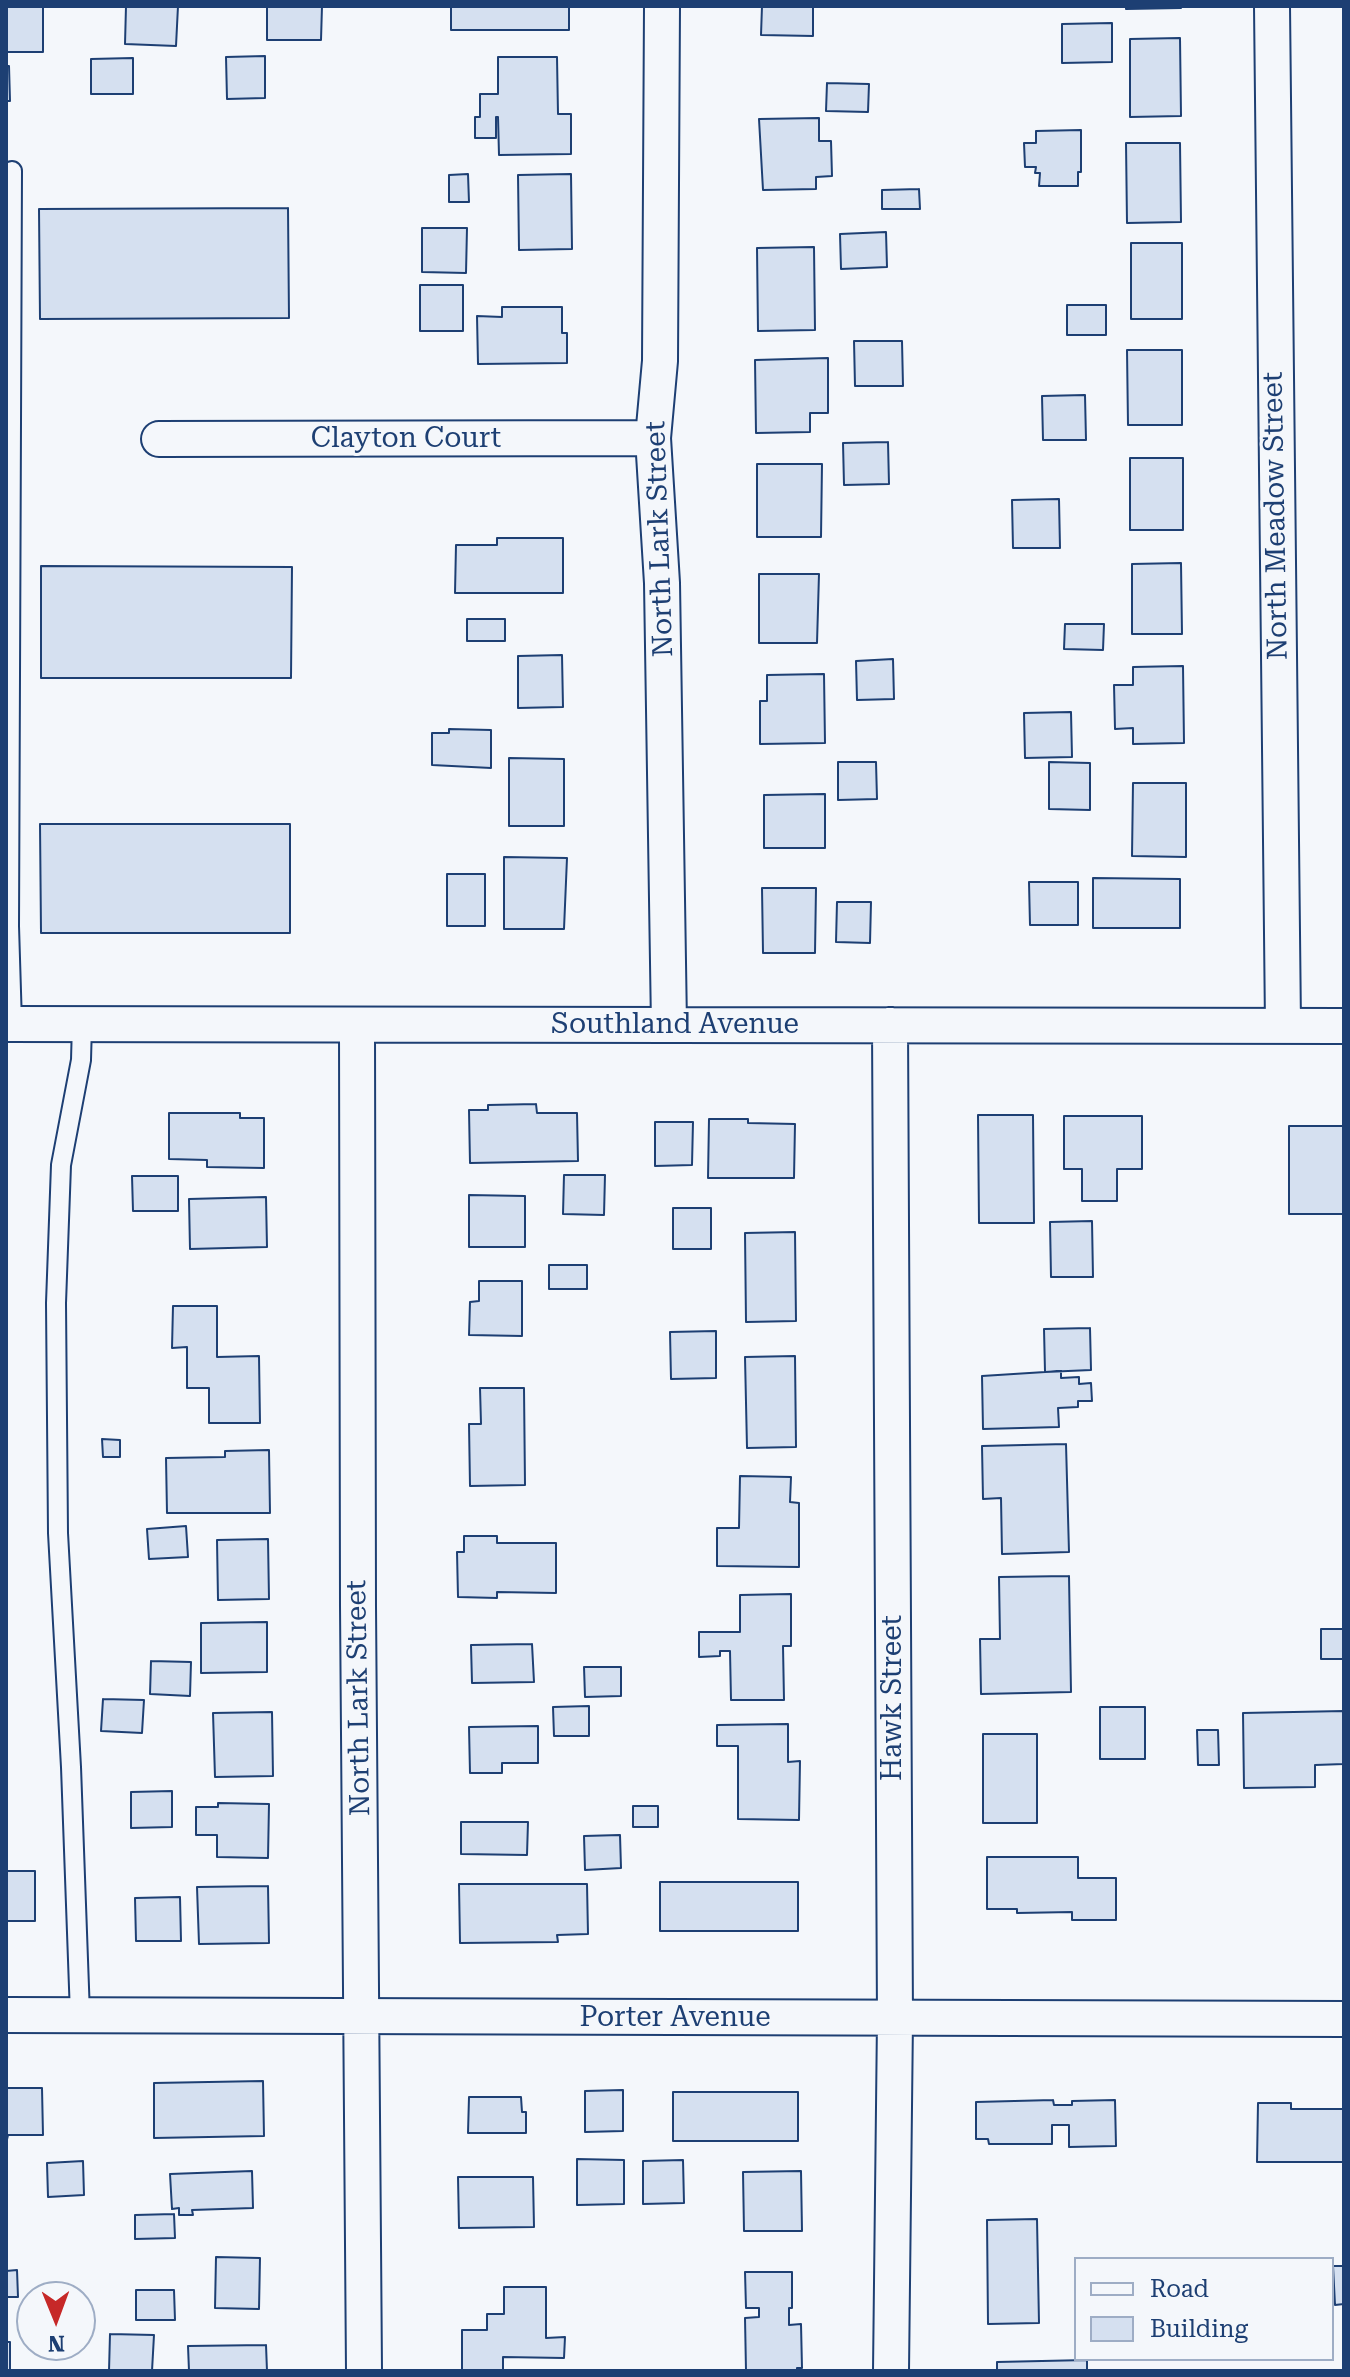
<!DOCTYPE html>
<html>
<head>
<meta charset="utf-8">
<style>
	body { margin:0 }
	#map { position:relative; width:1350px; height:2377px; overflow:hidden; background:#f4f7fb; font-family:"Roboto Serif",serif }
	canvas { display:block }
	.frame { position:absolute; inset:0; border:8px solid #1d3f73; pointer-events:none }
	.legend { position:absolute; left:1074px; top:2257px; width:260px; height:104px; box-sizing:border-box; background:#f4f7fb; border:2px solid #9eadc5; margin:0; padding:10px 14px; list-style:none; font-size:24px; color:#1d3f73 }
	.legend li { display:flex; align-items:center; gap:16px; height:40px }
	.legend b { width:40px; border:2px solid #9eadc5 }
	.north { position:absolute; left:16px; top:2281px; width:80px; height:80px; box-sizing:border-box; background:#f4f7fb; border:2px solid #9eadc5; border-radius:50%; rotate:179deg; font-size:22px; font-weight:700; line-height:32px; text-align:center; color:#1d3f73 }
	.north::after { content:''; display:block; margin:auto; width:28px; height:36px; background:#c62828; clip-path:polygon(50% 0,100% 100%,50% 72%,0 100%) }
</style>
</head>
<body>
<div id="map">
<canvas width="1350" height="2377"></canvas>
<div class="frame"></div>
<ul class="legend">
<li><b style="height:10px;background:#f4f7fb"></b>Road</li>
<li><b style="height:22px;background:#d5e0f0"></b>Building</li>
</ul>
<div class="north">N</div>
</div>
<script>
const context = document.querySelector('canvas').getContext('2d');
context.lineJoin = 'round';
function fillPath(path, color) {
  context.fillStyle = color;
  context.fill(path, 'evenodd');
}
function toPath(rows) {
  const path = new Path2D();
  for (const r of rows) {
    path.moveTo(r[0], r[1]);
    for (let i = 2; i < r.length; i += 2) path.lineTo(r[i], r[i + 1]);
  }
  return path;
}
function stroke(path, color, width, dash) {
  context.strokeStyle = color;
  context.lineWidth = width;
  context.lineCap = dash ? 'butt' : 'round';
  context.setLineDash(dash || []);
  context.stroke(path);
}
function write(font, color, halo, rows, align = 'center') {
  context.font = font + ' "Roboto Serif",serif';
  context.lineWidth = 6;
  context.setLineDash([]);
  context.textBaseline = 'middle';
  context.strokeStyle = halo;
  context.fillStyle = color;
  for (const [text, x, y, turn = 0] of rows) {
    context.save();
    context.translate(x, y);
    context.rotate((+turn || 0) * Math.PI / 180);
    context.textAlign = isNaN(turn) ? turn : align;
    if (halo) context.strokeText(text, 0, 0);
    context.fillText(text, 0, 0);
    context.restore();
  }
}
const building = toPath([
	[6,6,43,6,43,52,6,52,6,6],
	[126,6,178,6,176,46,125,44,126,6],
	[267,6,322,6,321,40,267,40,267,6],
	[451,6,569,6,569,30,451,30,451,6],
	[762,6,813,6,813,36,761,35,762,6],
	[1126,6,1181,6,1181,8,1126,9,1126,6],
	[1112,23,1112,62,1062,63,1062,24,1112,23],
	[1180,38,1181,116,1130,117,1130,39,1180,38],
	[265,56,265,98,227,99,226,57,265,56],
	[498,57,557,57,558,114,571,114,571,154,499,155,498,117,496,117,496,138,475,138,475,117,480,117,480,94,498,94,498,57],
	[133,58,133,94,91,94,91,59,133,58],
	[6,66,9,66,10,101,6,101,6,66],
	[827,83,869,84,868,112,826,111,827,83],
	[819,118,819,141,831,141,832,176,816,177,816,189,763,190,759,119,819,118],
	[1081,130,1081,172,1078,172,1078,186,1039,186,1040,173,1035,173,1036,167,1025,167,1024,143,1036,143,1036,131,1081,130],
	[1126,143,1180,143,1181,222,1127,223,1126,143],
	[468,174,469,202,449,202,449,175,468,174],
	[571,174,572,249,519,250,518,175,571,174],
	[919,189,920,209,882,209,882,190,919,189],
	[288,208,289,318,40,319,39,209,288,208],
	[422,228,467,228,466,273,422,272,422,228],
	[886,232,887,267,841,269,840,234,886,232],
	[1131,243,1182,243,1182,319,1131,319,1131,243],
	[814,247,815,330,758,331,757,248,814,247],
	[420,285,463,285,463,331,420,331,420,285],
	[1067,305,1106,305,1106,335,1067,335,1067,305],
	[502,307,562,307,562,333,567,333,567,363,478,364,477,316,502,317,502,307],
	[854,341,902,341,903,386,855,386,854,341],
	[1127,350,1182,350,1182,425,1128,425,1127,350],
	[828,358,828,413,810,413,810,432,756,433,755,360,828,358],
	[1085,395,1086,440,1043,440,1042,396,1085,395],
	[888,442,889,484,844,485,843,443,888,442],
	[1130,458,1183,458,1183,530,1130,530,1130,458],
	[757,464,822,464,821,537,757,537,757,464],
	[1059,499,1060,548,1013,548,1012,500,1059,499],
	[497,538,563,538,563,593,455,593,456,545,497,545,497,538],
	[1181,563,1182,634,1132,634,1132,564,1181,563],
	[41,566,292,567,291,678,41,678,41,566],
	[759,574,819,574,817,643,759,643,759,574],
	[467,619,505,619,505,641,467,641,467,619],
	[1065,624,1104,624,1103,650,1064,649,1065,624],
	[562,655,563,707,518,708,518,656,562,655],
	[893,659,894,699,857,700,856,661,893,659],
	[1183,666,1184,743,1133,744,1133,728,1115,729,1114,685,1133,685,1133,667,1183,666],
	[824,674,825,743,760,744,760,701,767,701,767,675,824,674],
	[1071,712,1072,757,1025,758,1024,713,1071,712],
	[449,729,491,730,491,768,432,765,432,733,449,733,449,729],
	[509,758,564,759,564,826,509,826,509,758],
	[838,762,876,762,877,799,838,800,838,762],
	[1049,762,1090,763,1090,810,1049,809,1049,762],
	[1133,783,1186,783,1186,857,1132,856,1133,783],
	[825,794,825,848,764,848,764,795,825,794],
	[40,824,290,824,290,933,41,933,40,824],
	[504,857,567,858,564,929,504,929,504,857],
	[447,874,485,874,485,926,447,926,447,874],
	[1093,878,1180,879,1180,928,1093,928,1093,878],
	[1029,882,1078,882,1078,925,1030,925,1029,882],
	[762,888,816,888,815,953,763,953,762,888],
	[837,902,871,902,870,943,836,942,837,902],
	[536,1104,537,1113,577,1113,578,1161,470,1163,469,1110,488,1110,488,1105,536,1104],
	[169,1113,240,1113,240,1118,264,1118,264,1168,207,1167,207,1160,169,1159,169,1113],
	[978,1115,1033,1115,1034,1223,979,1223,978,1115],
	[1064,1116,1142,1116,1142,1169,1117,1169,1117,1201,1082,1201,1082,1169,1064,1169,1064,1116],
	[709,1119,748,1119,748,1123,795,1124,794,1178,708,1178,709,1119],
	[655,1122,693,1122,692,1165,655,1166,655,1122],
	[1289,1126,1344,1126,1344,1214,1289,1214,1289,1126],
	[564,1175,605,1175,604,1215,563,1214,564,1175],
	[132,1176,178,1176,178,1211,133,1211,132,1176],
	[469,1195,525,1196,525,1247,469,1247,469,1195],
	[266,1197,267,1247,190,1249,189,1199,266,1197],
	[673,1208,711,1208,711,1249,673,1249,673,1208],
	[1092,1221,1093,1277,1051,1277,1050,1222,1092,1221],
	[795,1232,796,1321,746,1322,745,1233,795,1232],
	[549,1265,587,1265,587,1289,549,1289,549,1265],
	[479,1281,522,1281,522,1336,469,1335,470,1302,479,1301,479,1281],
	[173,1306,217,1306,217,1357,259,1356,260,1423,209,1423,209,1388,187,1388,187,1347,172,1348,173,1306],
	[1090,1328,1091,1370,1045,1372,1044,1329,1090,1328],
	[716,1331,716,1378,671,1379,670,1332,716,1331],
	[795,1356,796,1447,747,1448,745,1357,795,1356],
	[1061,1371,1061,1378,1079,1377,1079,1384,1091,1383,1092,1401,1078,1401,1078,1407,1058,1408,1059,1427,983,1429,982,1376,1061,1371],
	[480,1388,524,1388,525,1485,470,1486,469,1424,481,1424,480,1388],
	[102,1439,120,1440,120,1457,103,1457,102,1439],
	[1066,1444,1069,1552,1002,1554,1001,1498,983,1499,982,1446,1066,1444],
	[269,1450,270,1513,167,1513,166,1458,225,1457,225,1451,269,1450],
	[740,1476,791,1477,790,1502,799,1503,799,1567,717,1566,717,1528,739,1528,740,1476],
	[186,1526,188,1557,149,1559,147,1529,186,1526],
	[464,1536,497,1536,497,1543,556,1543,556,1593,497,1592,497,1598,458,1597,457,1552,464,1552,464,1536],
	[268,1539,269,1599,218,1600,217,1540,268,1539],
	[1069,1576,1071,1692,981,1694,980,1639,1000,1639,999,1577,1069,1576],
	[791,1594,791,1646,783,1646,784,1700,731,1700,730,1651,720,1651,720,1656,699,1657,699,1632,740,1632,740,1595,791,1594],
	[267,1622,267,1672,201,1673,201,1623,267,1622],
	[1321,1629,1344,1629,1344,1659,1321,1659,1321,1629],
	[532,1644,534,1682,472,1683,471,1645,532,1644],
	[151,1661,191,1662,190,1696,150,1694,151,1661],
	[584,1667,621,1667,621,1696,585,1697,584,1667],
	[103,1699,144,1700,142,1733,101,1731,103,1699],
	[589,1706,589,1736,554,1736,553,1707,589,1706],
	[1100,1707,1145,1707,1145,1759,1100,1759,1100,1707],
	[1344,1711,1344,1764,1315,1765,1315,1787,1244,1788,1243,1713,1344,1711],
	[272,1712,273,1776,215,1777,213,1713,272,1712],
	[788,1724,788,1762,800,1761,799,1820,738,1819,738,1746,717,1746,717,1725,788,1724],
	[538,1726,538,1763,502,1763,502,1773,470,1773,469,1727,538,1726],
	[1197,1730,1218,1730,1219,1765,1198,1765,1197,1730],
	[983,1734,1037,1734,1037,1823,983,1823,983,1734],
	[172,1791,172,1827,131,1828,131,1792,172,1791],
	[218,1803,269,1804,268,1858,217,1857,217,1835,196,1835,196,1807,218,1807,218,1803],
	[633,1806,658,1806,658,1827,633,1827,633,1806],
	[461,1822,528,1822,527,1855,461,1854,461,1822],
	[620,1835,621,1868,585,1870,584,1836,620,1835],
	[987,1857,1078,1857,1078,1878,1116,1878,1116,1920,1072,1920,1072,1912,1017,1913,1017,1909,987,1909,987,1857],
	[6,1871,35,1871,35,1921,6,1921,6,1871],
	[660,1882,798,1882,798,1931,660,1931,660,1882],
	[459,1884,587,1884,588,1934,557,1935,558,1942,460,1943,459,1884],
	[268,1886,269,1943,199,1944,197,1887,268,1886],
	[180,1897,181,1941,136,1941,135,1898,180,1897],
	[263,2081,264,2136,154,2138,154,2083,263,2081],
	[6,2088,42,2088,43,2135,8,2135,6,2144,6,2088],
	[623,2090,623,2131,585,2132,585,2091,623,2090],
	[673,2092,798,2092,798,2141,673,2141,673,2092],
	[469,2097,521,2097,522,2112,526,2112,526,2133,468,2133,469,2097],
	[1053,2100,1054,2105,1072,2105,1072,2101,1115,2100,1116,2146,1069,2147,1069,2125,1052,2125,1052,2144,989,2144,988,2139,976,2139,976,2102,1053,2100],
	[1258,2103,1291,2103,1291,2109,1344,2109,1344,2162,1257,2162,1258,2103],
	[577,2159,624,2160,624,2204,577,2205,577,2159],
	[683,2160,684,2203,643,2204,643,2161,683,2160],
	[83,2161,84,2195,48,2197,47,2163,83,2161],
	[252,2171,253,2208,192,2210,193,2215,179,2215,179,2208,172,2209,170,2174,252,2171],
	[801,2171,802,2231,744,2231,743,2172,801,2171],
	[458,2177,533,2177,534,2227,459,2228,458,2177],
	[174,2214,175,2238,135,2239,135,2215,174,2214],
	[1037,2219,1039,2323,988,2324,987,2220,1037,2219],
	[216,2257,260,2258,259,2309,215,2308,216,2257],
	[1333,2266,1344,2266,1344,2304,1335,2305,1333,2266],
	[17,2270,18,2297,6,2297,6,2271,17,2270],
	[745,2272,792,2272,792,2308,789,2308,789,2325,801,2324,802,2368,797,2368,797,2371,746,2371,745,2318,759,2317,759,2308,746,2308,745,2272],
	[504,2287,546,2287,546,2338,565,2337,564,2358,503,2357,503,2371,462,2371,462,2330,487,2330,487,2314,504,2314,504,2287],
	[136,2290,174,2290,175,2320,136,2320,136,2290],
	[25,2301,32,2301,32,2326,25,2326,25,2301],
	[110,2334,154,2335,152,2371,109,2371,110,2334],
	[6,2342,10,2342,10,2371,6,2371,6,2342],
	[266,2345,267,2371,189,2371,188,2346,266,2345],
	[1087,2360,1087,2371,997,2371,997,2362,1087,2360]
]);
fillPath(building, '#d5e0f0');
stroke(building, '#1d3f73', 2);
const lane = toPath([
	[12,171,9,926,12,1024],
	[80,2015,71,1767,58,1533,56,1303,61,1165,81,1060,82,1024]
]);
const street = toPath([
	[662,6,660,361,653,438,662,583,669,1025],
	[1272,6,1283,1025],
	[159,439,653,438],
	[6,1024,1344,1026],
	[357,1025,358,1606,364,2371],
	[890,1025,895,2019,891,2371],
	[6,2015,1344,2019]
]);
stroke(lane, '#1d3f73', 22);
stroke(street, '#1d3f73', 38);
stroke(lane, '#f4f7fb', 18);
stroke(street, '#f4f7fb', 34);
write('28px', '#1d3f73', '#f4f7fb', [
	["Clayton Court",406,439],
	["North Meadow Street",1276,516,-91],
	["North Lark Street",660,539,-92],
	["Southland Avenue",675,1025],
	["North Lark Street",359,1698,-91],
	["Hawk Street",893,1698,-90],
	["Porter Avenue",675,2018]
]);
</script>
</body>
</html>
